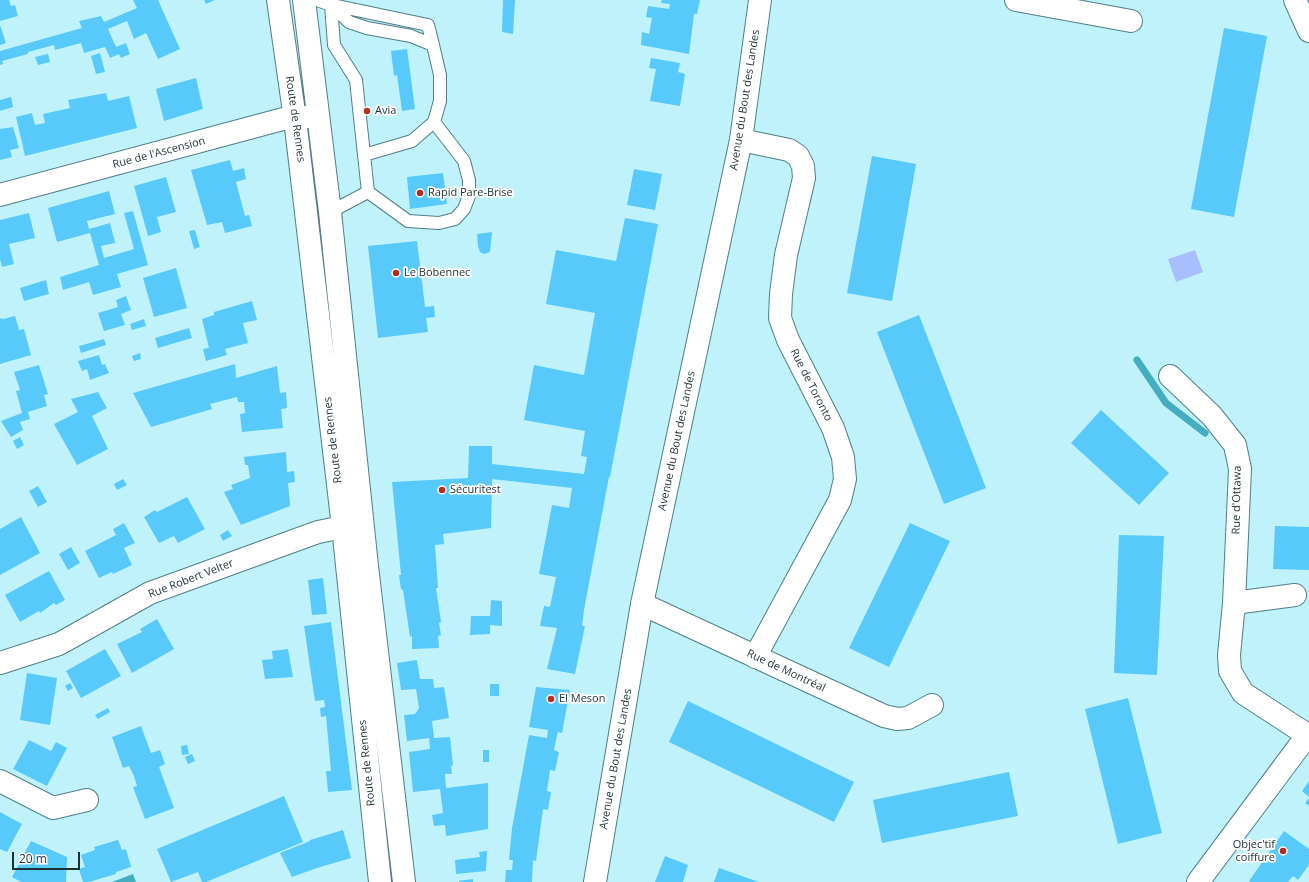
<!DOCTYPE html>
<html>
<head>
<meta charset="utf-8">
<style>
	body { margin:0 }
	#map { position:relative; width:1309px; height:882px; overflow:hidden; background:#c0f2fc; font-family:"Open Sans",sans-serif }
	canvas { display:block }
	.scale { position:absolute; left:12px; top:852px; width:68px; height:18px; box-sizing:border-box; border:2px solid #1c3033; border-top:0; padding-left:5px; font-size:12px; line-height:14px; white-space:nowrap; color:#1c3033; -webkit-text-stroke:3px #fff; paint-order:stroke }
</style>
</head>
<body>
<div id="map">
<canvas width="1309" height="882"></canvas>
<div class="scale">20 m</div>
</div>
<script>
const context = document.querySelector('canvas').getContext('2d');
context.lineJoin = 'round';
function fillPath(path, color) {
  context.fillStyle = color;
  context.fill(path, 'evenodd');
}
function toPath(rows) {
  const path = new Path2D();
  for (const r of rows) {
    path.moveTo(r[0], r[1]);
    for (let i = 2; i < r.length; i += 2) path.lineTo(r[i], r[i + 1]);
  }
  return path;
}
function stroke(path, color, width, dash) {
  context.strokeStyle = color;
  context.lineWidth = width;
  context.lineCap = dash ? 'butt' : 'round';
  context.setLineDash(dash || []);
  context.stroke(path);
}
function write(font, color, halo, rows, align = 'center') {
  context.font = font + ' "Open Sans",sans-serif';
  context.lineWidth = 3.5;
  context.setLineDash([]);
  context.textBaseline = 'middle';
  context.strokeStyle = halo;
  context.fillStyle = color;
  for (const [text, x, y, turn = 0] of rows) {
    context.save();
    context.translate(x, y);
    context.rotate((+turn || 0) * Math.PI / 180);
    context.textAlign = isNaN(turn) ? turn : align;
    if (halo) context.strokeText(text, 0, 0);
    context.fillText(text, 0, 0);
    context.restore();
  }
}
fillPath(toPath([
	[1195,250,1203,272,1176,282,1168,259]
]), '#a9befc');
fillPath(toPath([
	[133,874,136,882,112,882]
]), '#44aec0');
stroke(toPath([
	[1137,360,1166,403,1205,433]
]), '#44aec0', 7);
fillPath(toPath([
	[0,0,9,0,11,6,15,5,18,16,0,21],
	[133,0,158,0,180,49,158,59,146,33,134,39,127,21,108,29,116,47,126,43,130,54,121,58,119,54,110,58,105,47,84,53,81,43,55,50,54,45,28,52,28,54,2,61,3,64,0,65,0,51,82,28,79,21,101,16,104,22,137,8],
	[204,0,215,0,206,4],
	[503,0,515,0,513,34,502,32],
	[662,0,700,0,697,14,694,14,689,54,641,45,642,32,649,34,652,18,646,17,648,6,669,9,670,4,661,3],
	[0,25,6,43,0,45],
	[1224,28,1267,36,1234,217,1191,209],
	[407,49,415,109,402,111,397,75,394,76,391,51],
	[100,53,105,72,96,74,91,56],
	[48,54,50,62,38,65,35,57],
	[651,58,680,63,678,72,685,74,680,106,650,101,656,69,649,68],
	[196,78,203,109,164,121,156,89],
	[106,93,108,101,129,96,137,128,25,156,16,117,32,113,35,125,45,123,43,114,70,108,68,100],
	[11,97,13,107,0,111,0,100],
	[13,127,19,148,10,150,12,157,0,160,0,129],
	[872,156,916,164,892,301,847,293],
	[230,160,233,171,244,168,246,179,236,182,245,216,249,215,252,226,225,233,222,222,207,225,191,170],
	[634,169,662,174,655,210,627,205],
	[443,173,447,204,410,209,407,177],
	[166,177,176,212,157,217,161,232,148,236,134,186],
	[109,191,115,214,87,221,89,229,110,223,115,243,101,246,104,258,134,249,124,213,133,211,148,265,117,274,121,287,93,295,89,282,63,290,60,277,99,265,90,233,57,242,48,208],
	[29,213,35,238,9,244,14,264,2,267,0,259,0,220],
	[625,218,658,224,610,477,609,477,584,610,582,626,585,626,575,674,547,669,557,628,540,626,544,606,550,607,556,577,539,574,552,505,569,508,572,488,492,479,491,528,443,534,444,544,435,545,438,588,436,588,441,622,439,623,441,635,438,636,439,648,412,649,412,636,410,637,403,590,401,589,399,575,401,575,392,482,468,478,469,446,492,446,492,464,584,474,587,457,581,456,585,431,524,420,534,365,584,375,595,313,546,304,556,250,616,261],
	[195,230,200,247,194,249,189,231],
	[492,232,490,252,484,254,480,252,478,246,477,234],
	[417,241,425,307,434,306,435,317,426,318,428,332,378,338,368,246],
	[176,268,187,308,154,317,143,278],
	[46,280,49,294,24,301,20,288],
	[126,296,131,310,121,314,125,325,104,331,98,313,118,307,116,300],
	[252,301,257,320,243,323,248,343,225,349,227,355,206,361,203,349,209,348,202,319,214,315,214,312],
	[919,315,986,488,944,504,877,332],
	[15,316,19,330,24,329,31,355,0,364,0,318,3,319],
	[144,319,146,326,132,330,130,324],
	[189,328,192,338,158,348,155,338],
	[104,339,106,345,81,353,79,346],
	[140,353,141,359,134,361,132,356],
	[99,355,102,365,105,364,109,373,90,380,87,369,82,371,78,361],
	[235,364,236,378,277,366,280,393,286,392,287,408,281,409,283,428,242,432,240,414,245,413,244,402,238,402,237,397,210,404,212,409,151,427,133,393],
	[39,365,48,394,44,395,47,406,28,412,30,419,20,422,23,430,11,437,1,421,22,413,16,391,20,390,14,372],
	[98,392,107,408,92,416,108,449,77,465,54,424,78,412,71,399],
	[1101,410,1169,473,1139,505,1071,443],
	[20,437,24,445,17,449,13,441],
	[286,452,287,472,294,471,295,482,288,483,290,506,241,525,224,492,233,489,231,485,250,478,248,465,245,465,244,457],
	[123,479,127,485,117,490,114,484],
	[38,486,47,502,38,507,29,491],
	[187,497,205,529,178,543,174,536,159,543,144,517,155,510,157,512],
	[21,517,40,553,0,575,0,529],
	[124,523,135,543,124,548,132,565,113,574,112,572,99,578,85,551,116,535,113,529],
	[910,523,950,541,889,667,849,648],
	[1275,526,1309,527,1309,570,1273,569],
	[228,530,232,536,223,541,220,535],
	[1119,535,1164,536,1157,675,1114,673],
	[71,547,80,563,68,570,59,554],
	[49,571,65,600,56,605,54,603,40,613,39,611,20,622,5,595],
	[323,578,327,614,312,615,308,580],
	[491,600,502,601,502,626,490,625,490,634,470,635,471,616,490,616],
	[157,619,174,649,132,673,117,644,142,632,140,629],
	[331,622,352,790,328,792,326,771,331,771,326,716,321,717,320,708,325,707,324,700,315,701,304,626],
	[105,649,121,676,81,698,66,671],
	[288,649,293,677,265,679,262,660,273,659,272,651],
	[417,660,420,679,433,679,434,688,444,687,449,718,432,721,434,738,450,737,453,765,451,766,452,774,445,774,446,788,488,783,488,829,446,836,445,825,434,826,432,815,443,813,440,789,413,792,409,752,430,749,429,738,407,741,404,715,415,714,419,708,416,689,401,690,397,663],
	[27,673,57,678,50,725,20,720],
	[70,683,73,688,68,691,65,686],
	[490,684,499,684,499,696,490,696],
	[536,687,570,690,562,733,558,732,556,740,554,750,559,752,557,762,555,771,550,770,547,791,551,792,548,810,543,809,536,861,533,860,532,882,505,882,506,870,512,870,513,860,509,860,512,828,529,735,547,738,548,730,529,727],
	[1128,698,1162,833,1118,844,1085,709],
	[688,701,854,782,834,822,669,742],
	[108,708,110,712,98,719,95,715],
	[141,726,151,753,160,750,165,764,159,767,174,808,145,819,133,787,137,786,134,776,129,766,123,768,112,737],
	[29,740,51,751,56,742,67,748,47,786,13,769],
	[187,745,189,754,182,755,181,746],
	[483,750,489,750,489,762,483,762],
	[192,754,195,761,188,764,185,757],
	[1009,772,1018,816,882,843,873,800],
	[1309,781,1309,797,1302,791],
	[284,796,303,842,206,882,202,882,198,872,171,882,157,849],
	[1309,798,1309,806,1305,803],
	[0,812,22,824,7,852,0,849],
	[343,830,351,858,317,868,292,877,280,853,310,841,310,840],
	[1284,831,1309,849,1309,865,1298,880,1293,876,1288,882,1250,882,1249,881],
	[118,840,122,850,126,849,131,867,116,872,116,874,89,882,83,882,79,869,85,867,81,855,95,850,94,847],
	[31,841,67,857,66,882,21,882,12,877],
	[487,851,486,871,456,874,455,860,480,857,479,852],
	[665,856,688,865,683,882,655,882],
	[719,868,759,882,714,882],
	[473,879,473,882,459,882,459,881]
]), '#58c9fb');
const lane = toPath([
	[317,0,331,5,334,45,356,80,368,192,330,212],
	[331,5,349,22,367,28,411,36,433,45,440,75,440,101,434,122,412,141,364,155],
	[332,5,428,25,433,45],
	[368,192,408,221,439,223,455,219,464,209,469,196,469,180,464,161,434,122]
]);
const street = toPath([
	[1016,0,1131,21],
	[1295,0,1309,31],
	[741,140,789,150,798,156,803,166,804,178,786,255,781,294,780,318,788,340,833,428,843,457,845,479,840,500,755,657],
	[0,195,283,119,318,116],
	[1170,376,1212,416,1235,445,1240,469,1234,603,1229,655,1230,671,1243,693,1309,736],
	[1234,603,1295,595],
	[642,604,884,716,897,719,908,718,932,705],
	[0,663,59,644,150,593,318,532,343,527],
	[0,781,53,808,87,800]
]);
const secondary = toPath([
	[595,882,642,604,741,140,760,0],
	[1198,882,1309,733]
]);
const primary = toPath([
	[278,0,295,119,343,527,380,882],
	[304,0,330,212,367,566,404,882]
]);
stroke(lane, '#4f7e86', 14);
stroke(street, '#4f7e86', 24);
stroke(secondary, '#4f7e86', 24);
stroke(primary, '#4f7e86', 24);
stroke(lane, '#fff', 12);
stroke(street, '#fff', 22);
stroke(secondary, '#fff', 22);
stroke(primary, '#fff', 22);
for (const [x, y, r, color] of [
	[367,111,4,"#b92c1c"],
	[420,193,4,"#b92c1c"],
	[396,273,4,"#b92c1c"],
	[442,490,4,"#b92c1c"],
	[551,699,4,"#b92c1c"],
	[1283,851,4,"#b92c1c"]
]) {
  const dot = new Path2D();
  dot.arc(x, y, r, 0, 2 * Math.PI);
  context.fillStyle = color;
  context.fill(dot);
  stroke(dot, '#fff', 1.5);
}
write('11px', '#1c3033', '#fff', [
	["Avenue du Bout des Landes",745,100,-81],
	["Route de Rennes",295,119,82],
	["Rue de l'Ascension",159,153,-15],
	["Rue de Toronto",811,385,63],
	["Route de Rennes",333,440,-97],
	["Avenue du Bout des Landes",677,441,-78],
	["Rue d'Ottawa",1237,500,-89],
	["Rue Robert Velter",191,579,-21],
	["Rue de Montréal",786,671,25],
	["Avenue du Bout des Landes",616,759,-80],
	["Route de Rennes",367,763,-96]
]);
write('11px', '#1c3033', '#fff', [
	["Avia",375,111],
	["Rapid Pare-Brise",428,193],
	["Le Bobennec",404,273],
	["Sécuritest",450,490],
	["El Meson",559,699],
	["Objec'tif",1275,845,"right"],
	["coiffure",1275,858,"right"]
], 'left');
</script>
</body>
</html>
